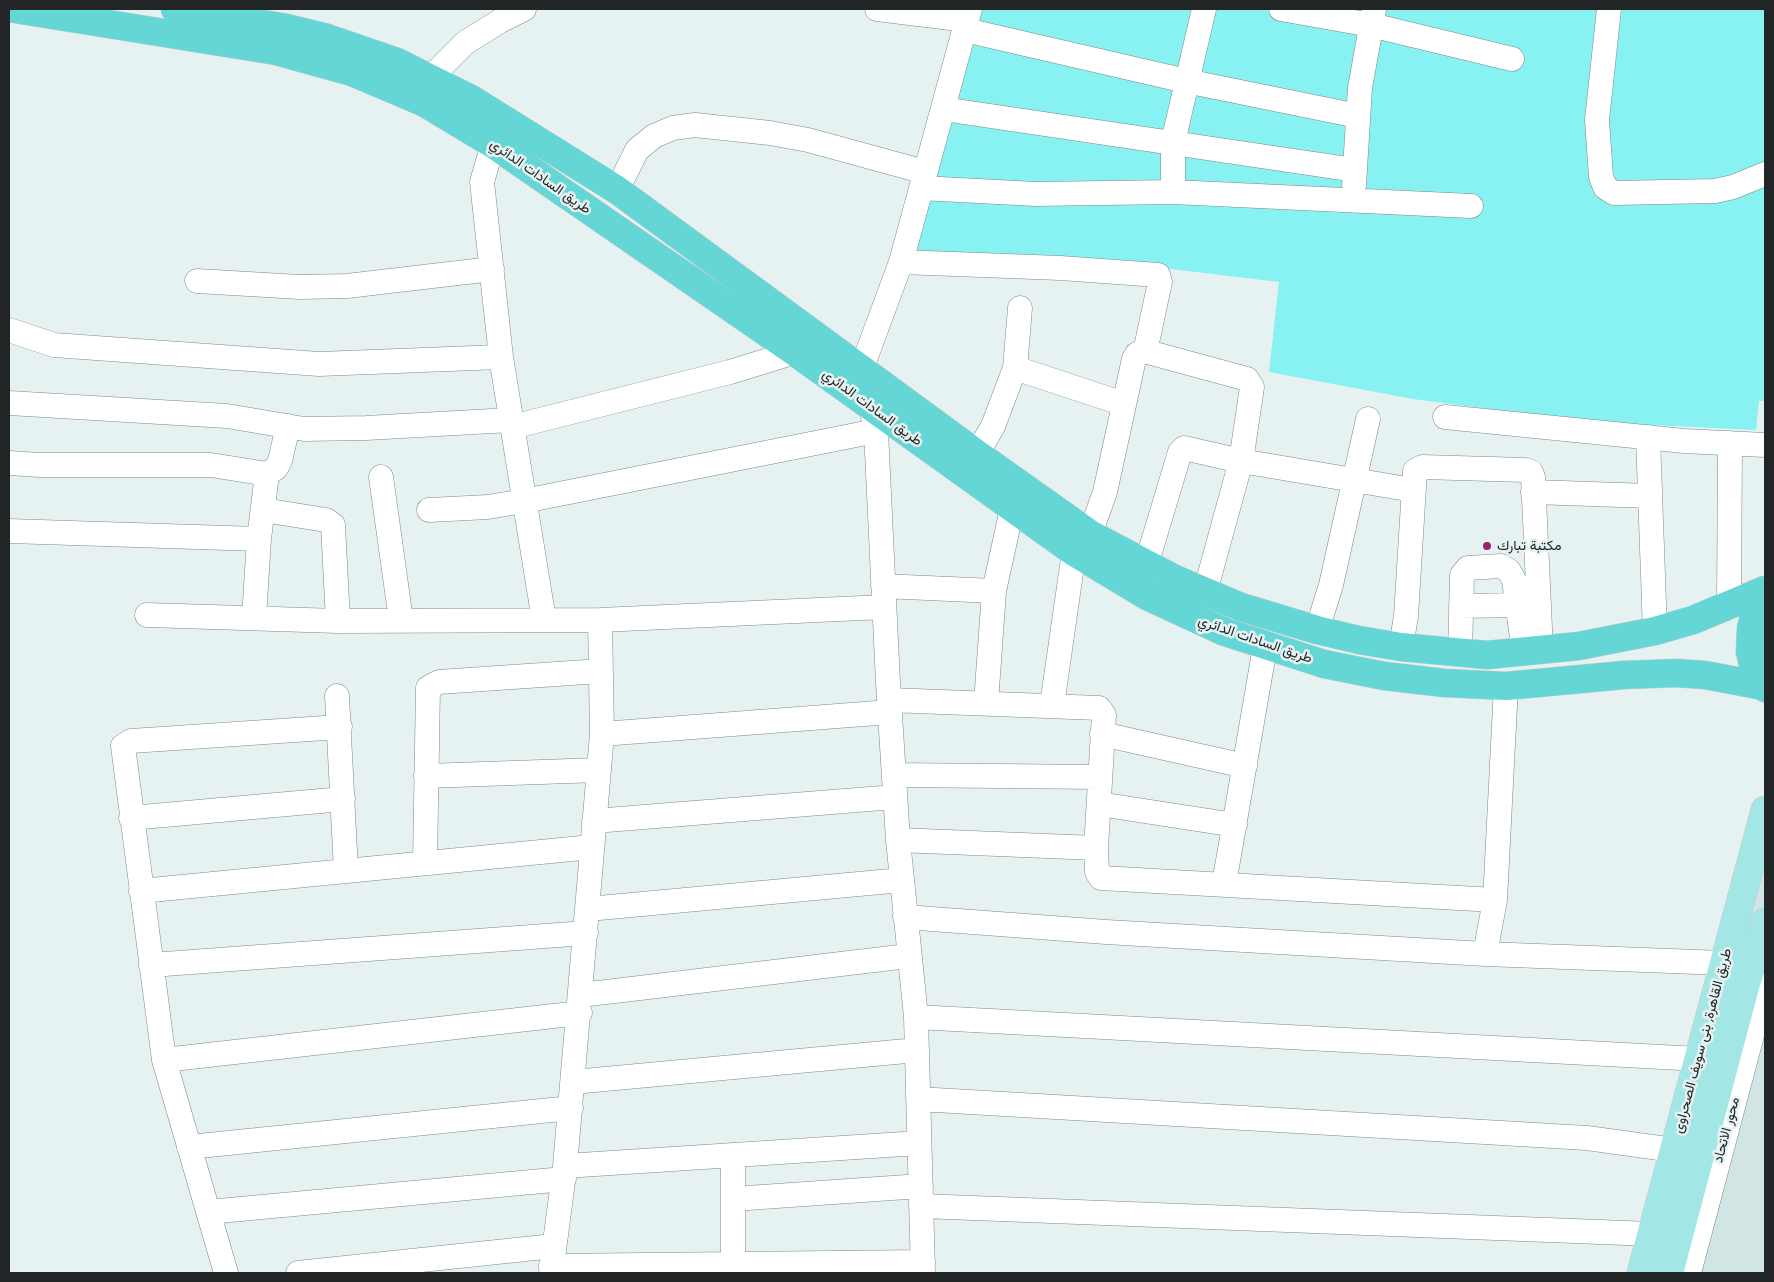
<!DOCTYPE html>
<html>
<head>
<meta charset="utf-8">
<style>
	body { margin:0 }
	#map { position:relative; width:1774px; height:1282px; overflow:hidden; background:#e6f1f1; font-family:"DM Sans",sans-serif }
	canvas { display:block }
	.frame { position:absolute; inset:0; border:10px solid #212525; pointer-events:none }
</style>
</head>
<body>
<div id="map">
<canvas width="1774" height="1282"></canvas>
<div class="frame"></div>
</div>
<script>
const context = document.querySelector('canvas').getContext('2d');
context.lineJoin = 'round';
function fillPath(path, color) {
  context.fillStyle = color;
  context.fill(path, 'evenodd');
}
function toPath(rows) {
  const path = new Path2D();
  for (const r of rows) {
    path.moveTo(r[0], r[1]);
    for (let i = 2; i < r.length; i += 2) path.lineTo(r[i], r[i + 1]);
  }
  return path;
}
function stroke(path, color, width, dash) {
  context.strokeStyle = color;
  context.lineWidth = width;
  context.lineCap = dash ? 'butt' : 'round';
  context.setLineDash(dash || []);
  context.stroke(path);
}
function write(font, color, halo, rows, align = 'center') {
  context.font = font + ' "DM Sans",Vazirmatn,sans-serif';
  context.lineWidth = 5;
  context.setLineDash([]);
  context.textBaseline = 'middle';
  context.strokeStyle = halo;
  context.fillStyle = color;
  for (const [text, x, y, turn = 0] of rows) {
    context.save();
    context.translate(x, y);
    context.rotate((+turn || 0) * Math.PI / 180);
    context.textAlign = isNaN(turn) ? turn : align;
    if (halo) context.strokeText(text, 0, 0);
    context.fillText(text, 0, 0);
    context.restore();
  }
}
fillPath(toPath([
	[1765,866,1765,1273,1653,1273,1747,922]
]), '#d1e5e4');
fillPath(toPath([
	[975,9,1765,9,1765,401,1759,401,1756,430,1589,422,1413,399,1269,372,1279,282,1138,265,924,257,907,249]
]), '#88f2f2');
const minor = toPath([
	[877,9,967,20],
	[1281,9,1371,25,1512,59],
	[1609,9,1597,120,1601,177,1605,187,1614,193,1715,191,1733,187,1765,174],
	[965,30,1186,81,1358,116],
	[431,77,465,43,500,21,524,9],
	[943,109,1355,170],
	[1354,185,1360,88,1374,10],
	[921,188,1036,194,1173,192,1471,206],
	[617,190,637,150,654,136,673,128,695,125,770,133,808,140,925,172],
	[1173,192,1173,142,1204,9],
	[901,262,1060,268,1158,275,1160,282,1145,352],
	[197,281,300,287,347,286,492,269],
	[9,330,54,345,319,364,501,357,482,182,493,144],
	[501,357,544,620],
	[1015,368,1124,404],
	[861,370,901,262,970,9],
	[9,403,227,416,304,429,366,428,511,420],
	[871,407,876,431,888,683,898,840,916,1017,923,1273],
	[1445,417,1684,441,1765,445],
	[512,427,730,372,795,352],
	[1648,437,1655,631],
	[977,454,993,426,1015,368,1020,308],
	[9,463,40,465,211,465,267,474],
	[381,477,401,620],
	[1533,492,1650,496],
	[263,510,326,520,333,525,338,621],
	[429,510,488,507,524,501,876,431],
	[9,531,259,539],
	[1090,534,1105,492,1134,359,1137,354,1144,351,1247,379,1252,387,1241,461,1205,592],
	[1146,565,1180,452,1184,448,1241,461,1413,490],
	[883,586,994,591],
	[1461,606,1518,605],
	[1729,606,1730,443],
	[147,615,338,621,600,620,884,607],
	[254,618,259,539,267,474,276,468,280,461,288,426],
	[1317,630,1331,585,1368,419],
	[1401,647,1406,616,1415,471,1422,467,1525,470,1531,472,1533,477,1541,650],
	[1460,653,1462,575,1468,568,1501,566,1509,571,1514,580,1524,652],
	[337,696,346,871],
	[889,700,1099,708,1104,715,1096,848,1097,872,1101,878,1495,900],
	[986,703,994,591,1012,509],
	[1052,705,1074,552],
	[602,734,890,712],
	[1102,734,1245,766],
	[894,775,1100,777],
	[426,776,599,770],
	[1099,804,1235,825],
	[131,818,343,799],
	[594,821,895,797],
	[898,840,1096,848],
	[425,863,428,688,439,682,601,671],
	[1224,884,1265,647],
	[141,891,592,847],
	[588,909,902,880],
	[905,917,1106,932,1485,954,1724,963],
	[1485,954,1495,900,1506,686],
	[151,965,586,933],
	[581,995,908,956],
	[916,1017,1699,1059],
	[164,1060,580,1013],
	[573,1082,917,1050],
	[918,1099,1587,1138,1674,1150],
	[189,1147,571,1108],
	[565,1166,919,1143],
	[733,1199,921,1186],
	[921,1206,1652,1234],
	[208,1212,564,1179],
	[733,1264,733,1155],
	[551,1266,923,1262],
	[226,1273,164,1060,123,746,131,741,340,727],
	[298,1273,554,1246],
	[551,1273,565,1166,602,734,600,620],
	[1689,1273,1765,986]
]);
const major = toPath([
	[1641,1273,1765,810],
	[1669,1273,1745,987,1765,922]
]);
const highway = toPath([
	[15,9,276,51,352,72,425,103,493,144,795,352,1074,552,1147,596,1225,632,1324,664,1384,676,1445,683,1506,686,1624,675,1676,673,1705,675,1763,686],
	[175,9,287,28,324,37,397,62,471,99,617,190,977,454,1090,534,1175,579,1241,607,1317,630,1359,640,1401,647,1487,655,1579,646,1655,631,1693,620,1765,590],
	[1765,596,1756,608,1751,629,1750,652,1755,673,1765,688]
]);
stroke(minor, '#7e8888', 25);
stroke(major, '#cacbcb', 29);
stroke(highway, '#cacbcb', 29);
stroke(minor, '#fff', 24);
stroke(major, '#a3e6e6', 28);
stroke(highway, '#65d6d6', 28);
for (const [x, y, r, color] of [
	[1487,546,5,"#9e1f73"]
]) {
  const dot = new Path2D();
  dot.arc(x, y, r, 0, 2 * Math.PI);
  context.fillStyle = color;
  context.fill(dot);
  stroke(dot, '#e6f1f1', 2);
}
write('14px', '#212525', '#e6f1f1', [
	["طريق السادات الدائري",540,177,35],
	["طريق السادات الدائري",872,408,36],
	["طريق السادات الدائري",1255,640,19],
	["طريق القاهرة, بنى سويف الصحراوى",1703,1041,-75],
	["محور الاتحاد",1727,1130,-75]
]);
write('14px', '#212525', '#e6f1f1', [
	["مكتبة تبارك",1497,546]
], 'left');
</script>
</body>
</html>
